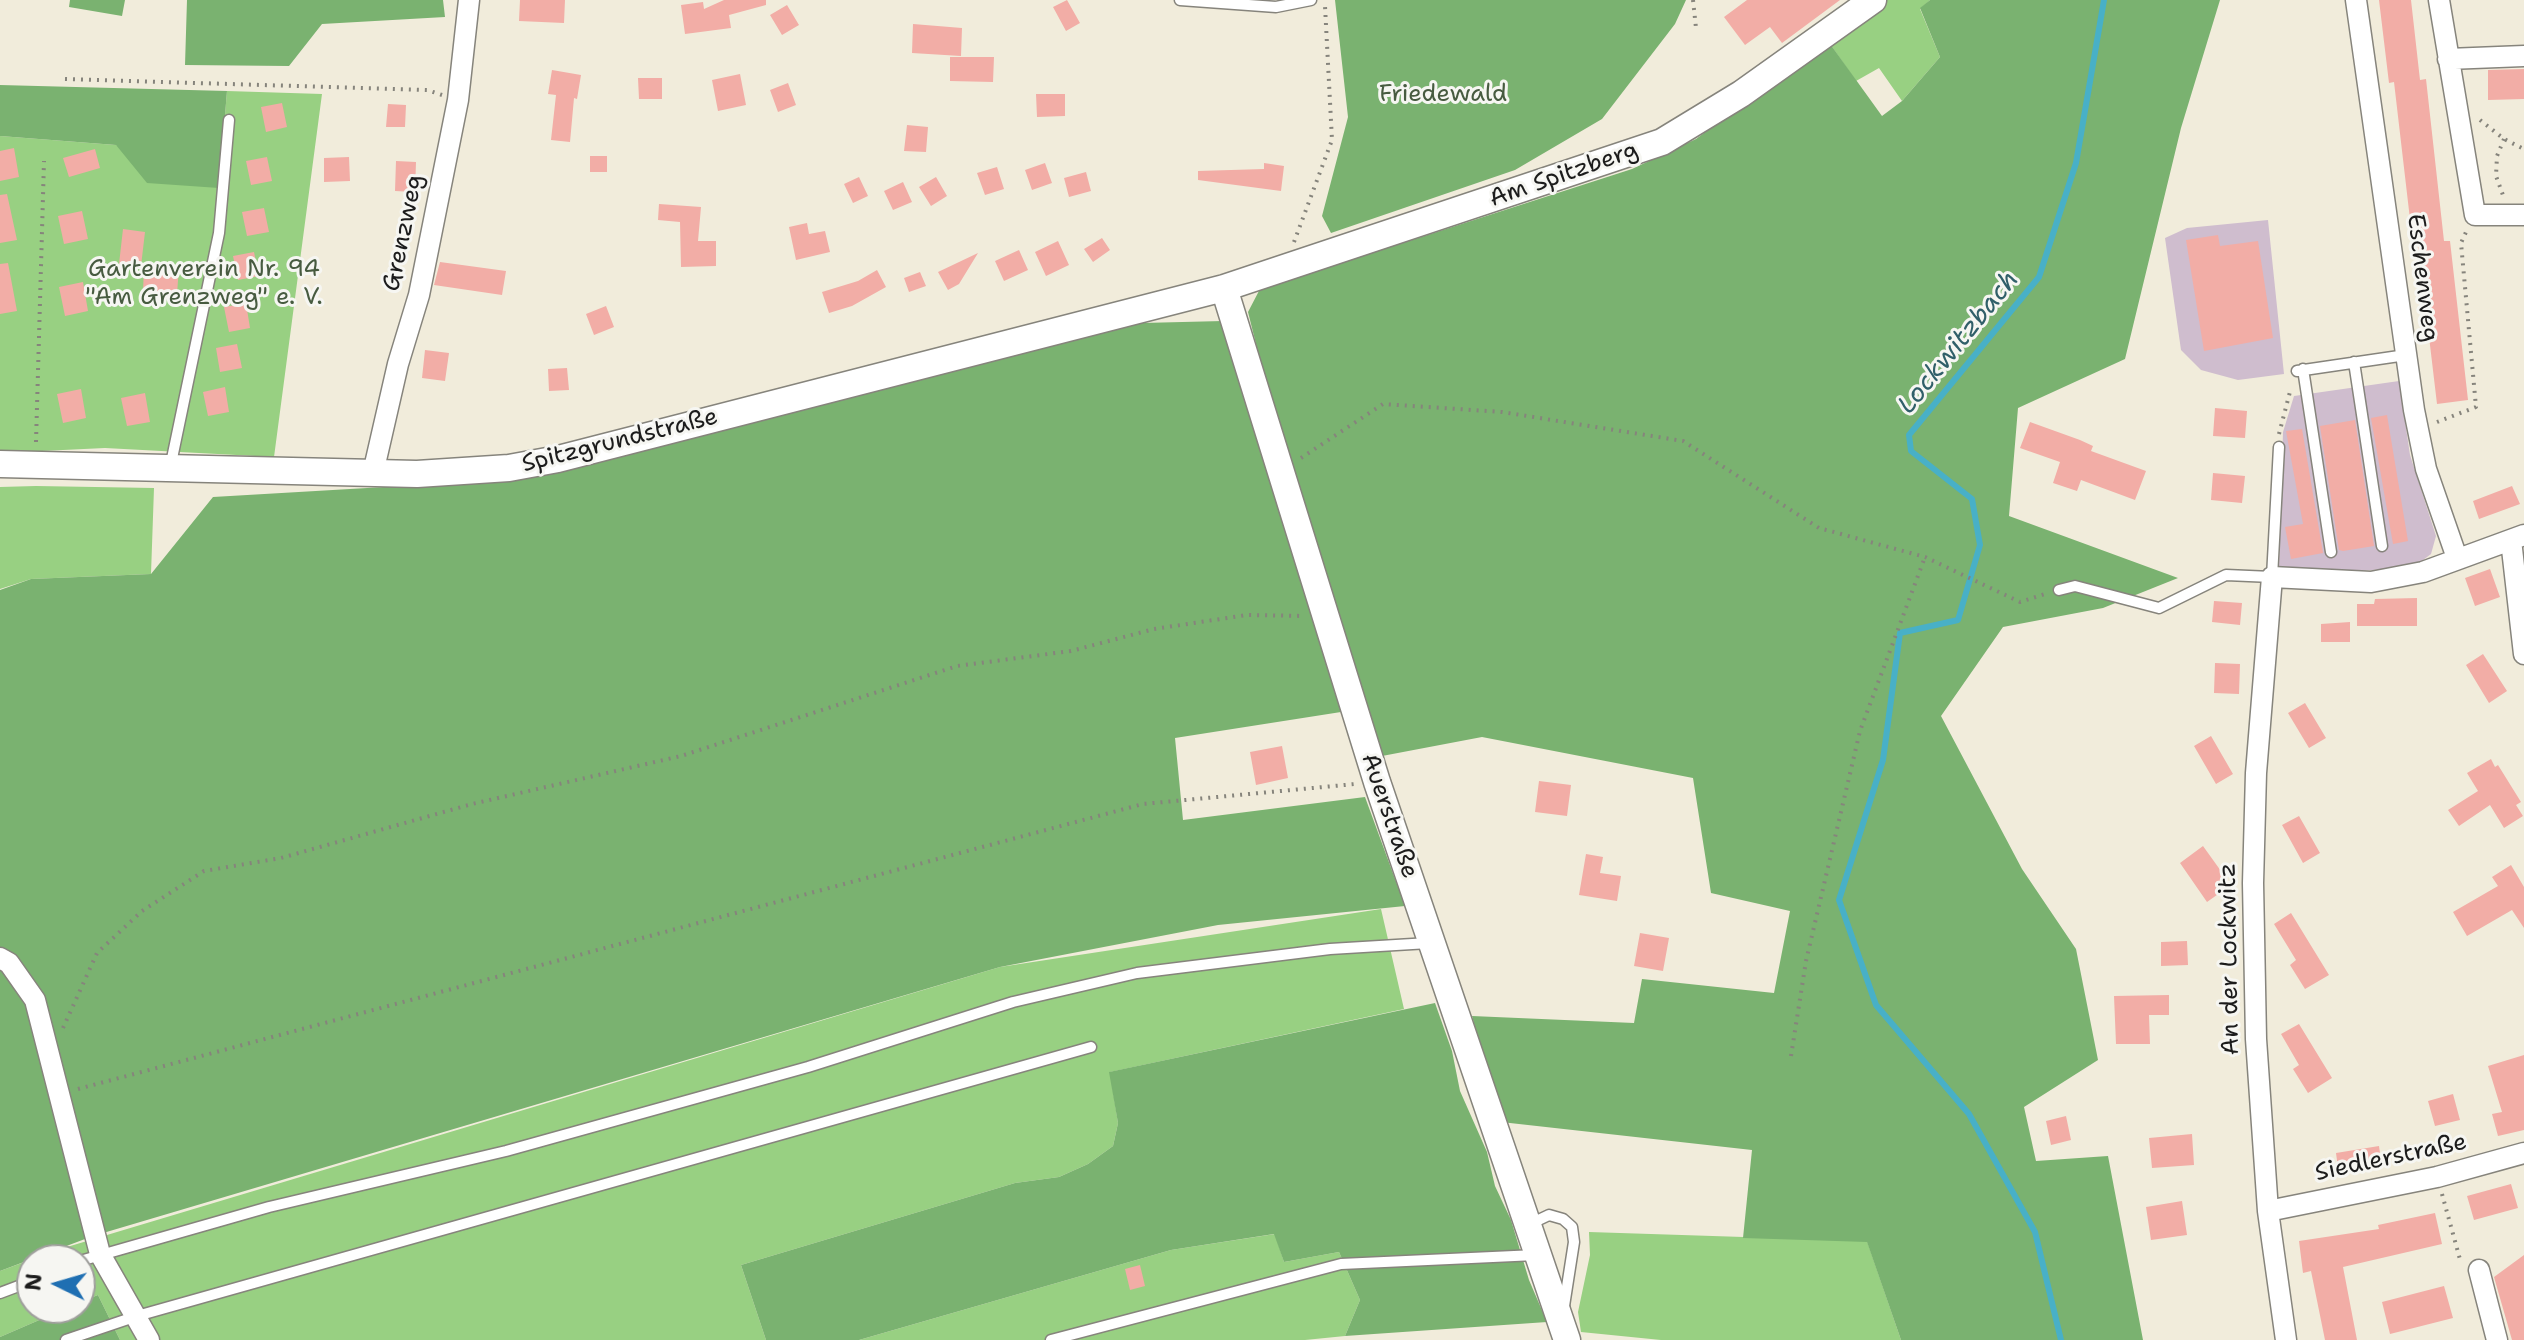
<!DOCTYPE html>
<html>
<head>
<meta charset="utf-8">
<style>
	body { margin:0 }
	#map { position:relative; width:2524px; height:1340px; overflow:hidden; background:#f1ecdb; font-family:"Shantell Sans",sans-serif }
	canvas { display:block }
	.north { position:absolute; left:16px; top:1244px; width:80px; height:80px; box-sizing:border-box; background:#f6f6f2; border:2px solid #9f9f9c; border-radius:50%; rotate:275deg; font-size:22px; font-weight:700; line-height:32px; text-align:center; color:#1c1c1c }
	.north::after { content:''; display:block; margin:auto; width:28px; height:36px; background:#1f6fb2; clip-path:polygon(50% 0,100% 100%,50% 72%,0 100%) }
</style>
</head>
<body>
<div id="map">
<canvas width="2524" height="1340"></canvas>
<div class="north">N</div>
</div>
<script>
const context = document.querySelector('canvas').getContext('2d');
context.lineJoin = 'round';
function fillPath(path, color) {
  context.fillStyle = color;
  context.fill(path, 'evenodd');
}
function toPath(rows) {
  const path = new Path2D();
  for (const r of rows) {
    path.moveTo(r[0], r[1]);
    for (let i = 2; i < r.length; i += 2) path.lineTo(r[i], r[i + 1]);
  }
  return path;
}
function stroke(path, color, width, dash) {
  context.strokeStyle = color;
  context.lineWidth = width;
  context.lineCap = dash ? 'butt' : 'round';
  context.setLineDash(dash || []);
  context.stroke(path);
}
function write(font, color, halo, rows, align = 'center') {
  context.font = font + ' "Shantell Sans",sans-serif';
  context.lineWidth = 6;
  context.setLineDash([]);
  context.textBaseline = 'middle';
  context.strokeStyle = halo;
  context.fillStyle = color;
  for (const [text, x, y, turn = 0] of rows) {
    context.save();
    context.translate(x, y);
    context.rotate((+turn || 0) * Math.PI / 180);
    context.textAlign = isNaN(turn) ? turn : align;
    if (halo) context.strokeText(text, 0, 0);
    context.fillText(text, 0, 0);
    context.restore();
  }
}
fillPath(toPath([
	[2268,220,2284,374,2238,380,2201,370,2181,350,2165,238,2187,228],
	[2399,381,2410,455,2436,536,2431,554,2415,566,2373,570,2321,573,2279,566,2283,432,2294,396]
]), '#cfbdce');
fillPath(toPath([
	[1885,0,1930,0,1920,9,1940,57,1902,101,1879,68,1856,81,1828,41],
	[227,91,322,94,274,457,105,448,0,453,0,136,116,145,219,187],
	[36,486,154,488,151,574,31,579,0,589,0,487],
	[1381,909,1404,1009,1110,1072,1118,1123,1113,1146,1088,1164,1059,1177,1015,1183,741,1265,766,1340,120,1340,98,1295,80,1302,80,1260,32,1260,32,1308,67,1308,0,1337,0,1271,57,1250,1000,967],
	[1589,1232,1867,1241,1901,1340,1661,1340,1581,1332,1578,1312,1590,1255],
	[1275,1234,1284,1262,1339,1252,1360,1300,1345,1336,1305,1340,859,1340,1171,1250]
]), '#98d082');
fillPath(toPath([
	[70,0,125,0,122,16,69,7],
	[187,0,443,0,445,17,322,24,289,66,185,65],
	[1335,0,1686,0,1675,24,1602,119,1515,170,1331,233,1322,216,1348,117],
	[1930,0,2220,0,2181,128,2125,359,2018,408,2009,516,2178,578,2103,608,2003,627,1941,716,2022,869,2076,949,2098,1060,2024,1107,2036,1161,2108,1156,2143,1340,1901,1340,1867,1242,1743,1238,1752,1150,1501,1122,1472,1016,1634,1023,1642,979,1774,993,1790,911,1711,893,1693,778,1482,737,1382,756,1288,472,1248,312,1260,289,1632,169,1696,139,1828,41,1882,116,1902,101,1940,57,1920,8],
	[0,85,227,91,219,188,147,183,116,145,0,136],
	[1223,321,1341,712,1175,738,1183,820,1365,797,1405,906,1218,925,1000,967,93,1236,0,1271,0,590,31,579,151,574,213,497,487,481,1142,323],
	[1435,1003,1452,1051,1460,1091,1487,1152,1495,1186,1511,1220,1529,1280,1547,1322,1345,1336,1360,1300,1339,1252,1284,1262,1274,1234,1171,1250,859,1340,766,1340,741,1265,1015,1183,1059,1177,1088,1164,1113,1146,1118,1123,1109,1072],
	[98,1295,120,1340,0,1340,0,1337,67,1308,80,1308,80,1302]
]), '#7ab270');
stroke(toPath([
	[2061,1340,2035,1232,1969,1114,1876,1005,1839,900,1883,760,1900,633,1958,620,1980,545,1972,499,1911,451,1909,435,2039,277,2076,163,2104,0]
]), '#48b0c7', 6);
fillPath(toPath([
	[520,0,565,0,564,23,519,21],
	[724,0,766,0,766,5,729,15,731,28,685,34,681,5,703,2,704,9],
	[1067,0,1080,23,1066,31,1053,7],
	[1747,0,1840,0,1782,43,1770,27,1745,45,1724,17],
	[2379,0,2411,0,2420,80,2426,79,2444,241,2450,241,2468,400,2437,404,2418,244,2413,245,2394,82,2389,83],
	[787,5,799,25,782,35,770,15],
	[913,24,962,28,961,56,912,53],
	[950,57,994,57,993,82,950,81],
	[2524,69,2524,99,2488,100,2488,70],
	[552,70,581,75,577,99,574,98,570,142,551,140,556,95,548,94],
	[740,74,746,105,718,111,712,80],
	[638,78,662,78,662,99,639,99],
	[788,83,796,105,778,112,770,90],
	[1036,94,1065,94,1065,116,1037,117],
	[282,103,287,127,266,132,261,107],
	[388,104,406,105,405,127,386,127],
	[907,125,928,127,926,152,904,151],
	[14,148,19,177,0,181,0,151],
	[95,149,100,168,69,177,63,158],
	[590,156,607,156,607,172,590,172],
	[267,157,272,181,251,185,246,161],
	[349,157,350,181,324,182,324,158],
	[396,161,416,162,415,192,395,191],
	[1045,163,1052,183,1032,190,1025,170],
	[1264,163,1284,166,1281,191,1198,180,1198,171,1264,169],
	[997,167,1004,189,985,195,977,173],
	[1086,172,1091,191,1069,197,1064,178],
	[859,177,868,196,853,203,844,184],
	[936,177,947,196,931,206,919,187],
	[903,182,912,202,893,210,884,191],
	[7,194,17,240,0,243,0,195],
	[659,204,701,207,698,241,716,241,716,266,681,267,680,222,658,220],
	[264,208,269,232,247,236,242,212],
	[82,211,88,239,64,244,58,216],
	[807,223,809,234,825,231,830,252,796,260,789,227],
	[123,229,145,232,141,266,119,264],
	[2218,235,2220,246,2258,241,2273,338,2204,351,2186,240],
	[1102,238,1110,250,1093,262,1084,249],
	[1058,241,1069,265,1046,276,1035,252],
	[1019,250,1028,270,1004,281,995,261],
	[254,252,259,276,238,280,233,256],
	[978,253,959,284,948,290,938,272],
	[440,262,506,271,502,295,434,285],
	[8,263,17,311,0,314,0,264],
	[144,264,179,265,177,295,143,293],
	[877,270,886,287,852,306,829,313,822,292,858,281],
	[920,272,926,286,909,292,904,278],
	[83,282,88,311,65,316,59,287],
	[246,303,250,328,229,332,224,307],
	[606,306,614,327,594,335,586,314],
	[237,344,242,368,220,372,216,348],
	[425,350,449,353,445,381,422,378],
	[567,368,569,390,549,391,548,369],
	[225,387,229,412,208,416,203,392],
	[81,389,86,418,63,423,57,394],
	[145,393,150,422,127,426,121,398],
	[2215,408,2247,411,2245,438,2213,436],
	[2387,415,2408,541,2393,544,2371,418],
	[2355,420,2374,546,2343,551,2339,550,2320,426],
	[2030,422,2080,440,2093,446,2091,451,2146,471,2135,500,2081,480,2077,491,2053,483,2060,462,2020,448],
	[2302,429,2323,553,2291,559,2285,527,2303,524,2286,431],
	[2213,473,2245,476,2242,503,2211,500],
	[2512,486,2520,504,2479,519,2473,501],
	[2490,569,2500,597,2475,606,2465,578],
	[2417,598,2417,626,2357,626,2357,604,2374,604,2375,599],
	[2214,601,2242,603,2240,625,2212,622],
	[2350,622,2350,642,2321,642,2321,624],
	[2483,654,2507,691,2489,703,2466,665],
	[2215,663,2240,664,2239,694,2214,693],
	[2305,703,2326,738,2309,748,2288,713],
	[2211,736,2233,774,2216,784,2194,746],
	[1282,746,1288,778,1256,785,1250,752],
	[2491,759,2495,767,2498,765,2521,802,2516,805,2523,816,2504,828,2490,805,2459,826,2448,810,2478,791,2467,773],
	[1539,781,1571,785,1567,816,1535,812],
	[2299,816,2320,853,2303,863,2282,825],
	[2203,846,2231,885,2207,902,2180,863],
	[1586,854,1603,857,1600,873,1621,876,1617,901,1579,895],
	[2511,865,2524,887,2524,928,2512,910,2467,936,2453,912,2498,886,2492,877],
	[2291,913,2329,975,2305,989,2290,965,2296,960,2274,924],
	[1640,933,1669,938,1663,971,1634,966],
	[2187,941,2188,965,2161,966,2161,942],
	[2169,995,2169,1015,2149,1015,2150,1044,2116,1044,2114,996],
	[2299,1024,2332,1078,2308,1093,2293,1069,2299,1065,2281,1034],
	[2524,1055,2524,1130,2498,1136,2492,1114,2502,1112,2488,1066],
	[2453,1094,2460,1120,2435,1126,2428,1101],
	[2066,1116,2071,1140,2051,1145,2046,1121],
	[2192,1134,2194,1165,2152,1168,2149,1138],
	[2379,1146,2382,1168,2339,1175,2336,1153],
	[2511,1184,2518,1208,2474,1220,2467,1196],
	[2182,1201,2187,1235,2151,1240,2146,1207],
	[2435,1213,2442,1244,2343,1267,2357,1340,2325,1340,2311,1271,2303,1273,2299,1241,2379,1229,2378,1225],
	[2524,1255,2524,1340,2512,1340,2494,1277],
	[1140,1265,1145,1286,1130,1290,1125,1269],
	[2444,1286,2453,1318,2390,1334,2382,1302]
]), '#f2ada6');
const service = toPath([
	[1180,0,1276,7,1311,0],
	[2354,362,2382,546],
	[2303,369,2331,552],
	[2297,371,2406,355],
	[170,468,219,233,229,120],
	[2059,590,2075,586,2159,608,2226,575,2272,577,2279,447],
	[1530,1224,1549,1215,1563,1219,1572,1227,1574,1242,1564,1306],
	[80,1261,269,1207,506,1151,808,1067,1013,1002,1137,973,1330,949,1429,943],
	[0,1293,32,1281],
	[66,1340,137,1316,1091,1047],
	[1051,1340,1341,1264,1536,1255]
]);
const minor = toPath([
	[2356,0,2414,410,2426,469,2457,558],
	[2439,0,2475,215,2524,215],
	[2448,59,2524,56],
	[373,473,398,364,419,295,458,100,469,0],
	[2511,540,2524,654],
	[0,958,9,963,35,1000,100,1254,149,1340],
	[2268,1211,2437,1177,2524,1153],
	[2479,1270,2497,1340],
	[2286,1340,2268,1211,2256,1039,2253,883,2256,773,2272,577,2371,582,2423,572,2524,535]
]);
const tertiary = toPath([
	[1224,288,1377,782,1567,1340],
	[0,464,417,474,509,468,558,459,1224,288,1662,142,1741,94,1873,0]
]);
stroke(service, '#86847c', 13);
stroke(minor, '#86847c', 23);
stroke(tertiary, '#86847c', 29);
stroke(toPath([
	[1693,0,1696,28],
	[65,79,427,90,442,95],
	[2480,120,2504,139,2524,149],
	[2504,139,2497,156,2496,176,2504,198],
	[1294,242,1332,140,1325,6],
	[2437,422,2476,407,2461,243,2466,232],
	[2279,434,2291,388],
	[36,442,44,161],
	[1301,458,1383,404,1502,412,1683,441,1819,528,1925,557,2020,602,2045,594],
	[63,1028,97,953,142,911,204,871,281,858,472,804,681,756,957,666,1071,651,1154,629,1247,615,1305,616],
	[1791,1056,1806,961,1860,731,1925,557],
	[78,1089,1143,804,1355,784],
	[2442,1194,2461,1263]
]), '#86847c', 4, [2, 6]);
stroke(service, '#fff', 10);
stroke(minor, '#fff', 20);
stroke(tertiary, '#fff', 26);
write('24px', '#475b40', '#f6f6f2', [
	["Friedewald",1443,95],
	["Gartenverein Nr. 94",204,270],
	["\"Am Grenzweg\" e. V.",204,298]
]);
write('24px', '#1c1c1c', '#f6f6f2', [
	["Am Spitzberg",1564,175,-19],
	["Grenzweg",404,233,-78],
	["Eschenweg",2422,278,83],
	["Spitzgrundstraße",620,441,-14],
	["Auerstraße",1389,816,71],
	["An der Lockwitz",2230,959,-91],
	["Siedlerstraße",2391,1158,-12]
]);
write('italic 26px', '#305f69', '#f6f6f2', [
	["Lockwitzbach",1959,343,-51]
]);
</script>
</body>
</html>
